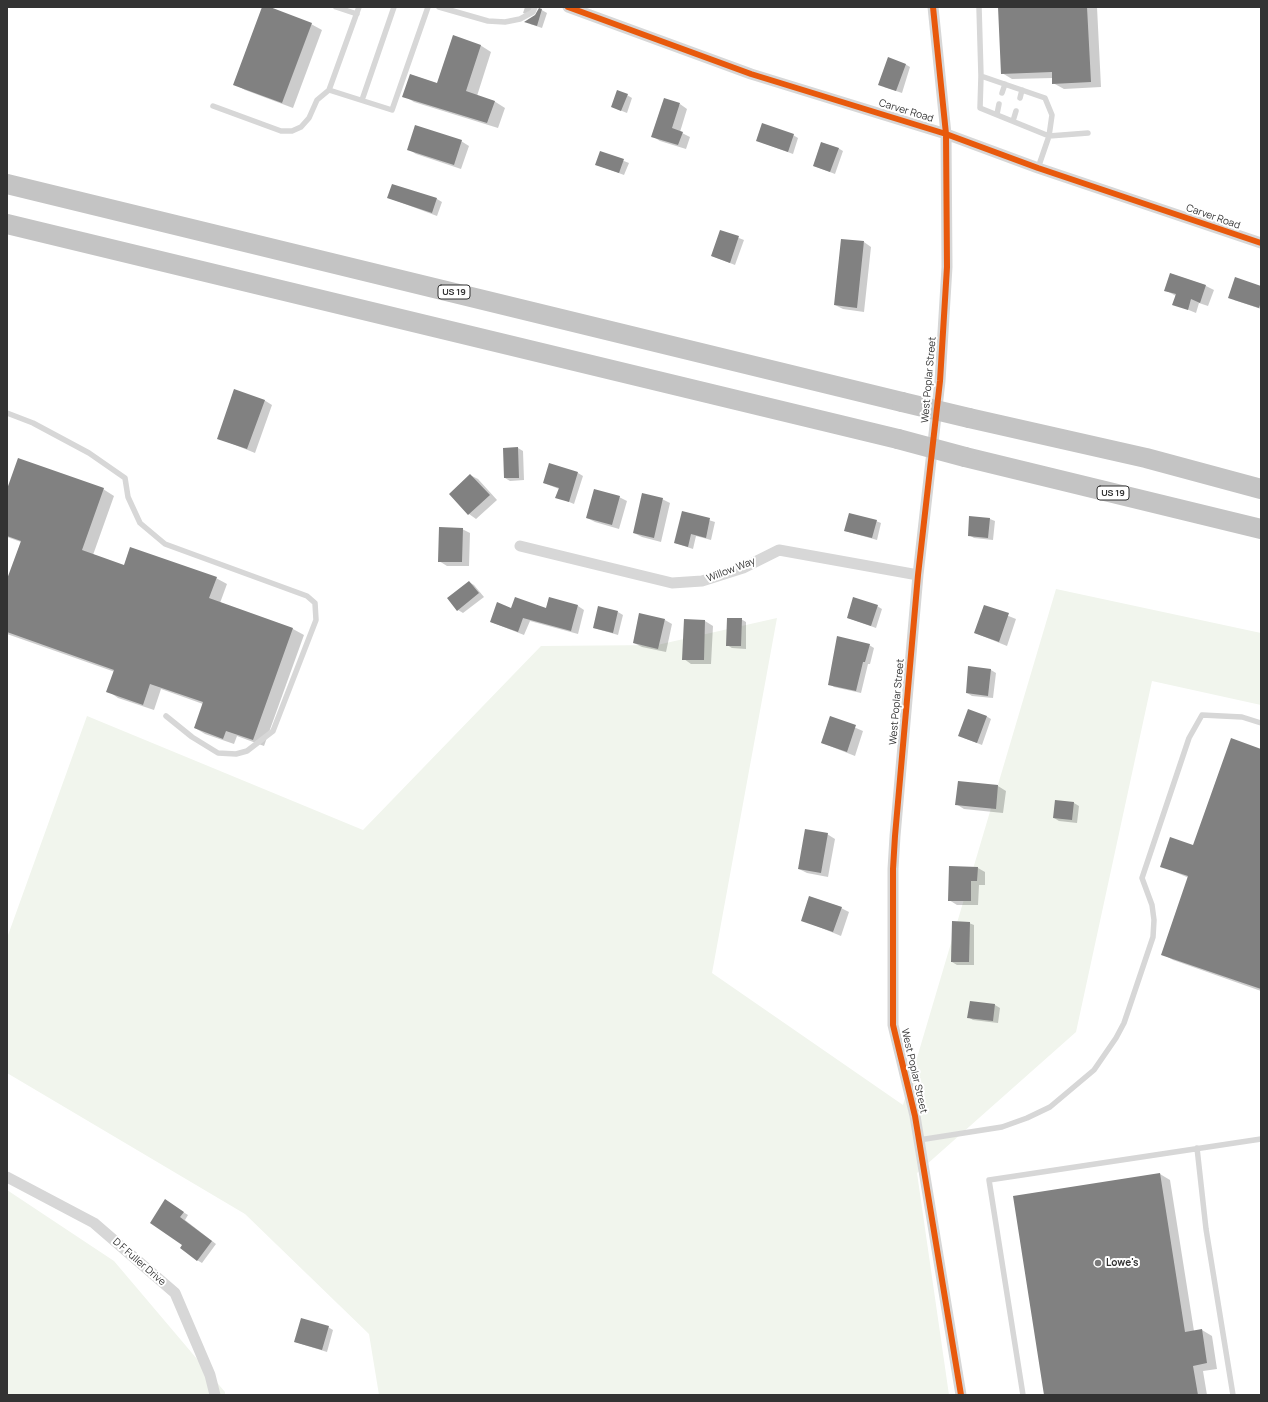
<!DOCTYPE html>
<html>
<head>
<meta charset="utf-8">
<style>
	body { margin:0 }
	#map { position:relative; width:1268px; height:1402px; overflow:hidden; background:#fff; font-family:Manrope,sans-serif }
	canvas { display:block }
	.frame { position:absolute; inset:0; border:8px solid #333; pointer-events:none }
</style>
</head>
<body>
<div id="map">
<canvas width="1268" height="1402"></canvas>
<div class="frame"></div>
</div>
<script>
const context = document.querySelector('canvas').getContext('2d');
context.lineJoin = 'round';
function fillPath(path, color) {
  context.fillStyle = color;
  context.fill(path, 'evenodd');
}
function toPath(rows) {
  const path = new Path2D();
  for (const r of rows) {
    path.moveTo(r[0], r[1]);
    for (let i = 2; i < r.length; i += 2) path.lineTo(r[i], r[i + 1]);
  }
  return path;
}
function stroke(path, color, width, dash) {
  context.strokeStyle = color;
  context.lineWidth = width;
  context.lineCap = dash ? 'butt' : 'round';
  context.setLineDash(dash || []);
  context.stroke(path);
}
function write(font, color, halo, rows, align = 'center') {
  context.font = font + ' Manrope,sans-serif';
  context.lineWidth = 4;
  context.setLineDash([]);
  context.textBaseline = 'middle';
  context.strokeStyle = halo;
  context.fillStyle = color;
  for (const [text, x, y, turn = 0] of rows) {
    context.save();
    context.translate(x, y);
    context.rotate((+turn || 0) * Math.PI / 180);
    context.textAlign = isNaN(turn) ? turn : align;
    if (halo) context.strokeText(text, 0, 0);
    context.fillText(text, 0, 0);
    context.restore();
  }
}
fillPath(toPath([
	[1056,589,1261,633,1261,705,1152,681,1076,1032,917,1173,949,1395,379,1395,369,1334,245,1214,7,1073,7,938,87,716,363,830,541,646,657,645,777,618,712,973,903,1105],
	[7,1190,114,1261,225,1392,225,1395,7,1395]
]), '#f1f5ed');
fillPath(toPath([
	[263,7,311,24,322,30,293,108,245,90,234,84],
	[525,7,533,7,528,15,523,13],
	[999,7,1097,7,1101,87,1064,89,1053,83,1053,78,1012,79,1002,73],
	[540,9,547,13,542,28,530,24],
	[480,45,491,52,477,96,494,101,505,108,498,128,414,102,404,96,438,84],
	[905,64,910,67,902,93,884,87],
	[627,95,632,98,627,113,617,109],
	[680,104,687,109,680,132,690,137,686,149,660,141,652,136],
	[793,135,798,138,793,154,763,143],
	[461,141,469,146,461,169,416,154,408,149],
	[838,148,843,151,835,174,814,166],
	[601,152,629,163,624,175,597,165],
	[389,198,437,199,442,202,437,216],
	[721,231,744,240,735,265,712,256],
	[864,242,871,247,864,312,843,309,835,305],
	[1171,274,1206,286,1214,290,1208,306,1199,303,1196,313,1174,304,1176,296,1165,290],
	[1261,287,1261,309,1234,300],
	[264,400,272,405,255,453,218,438],
	[518,448,523,451,524,480,510,481,505,478],
	[578,473,583,476,574,504,557,497,559,489,544,483],
	[470,475,478,479,497,500,476,519,469,514],
	[103,489,114,496,93,555,124,566,216,578,227,584,220,603,293,629,304,635,264,746,237,736,234,744,205,734,195,728,203,704,161,689,154,710,118,698,108,691,115,672,7,634,7,582,21,542,7,537,7,492],
	[619,497,627,501,619,529,595,522,587,518],
	[662,499,670,503,661,542,642,537,634,533],
	[683,512,715,522,711,540,696,536,693,549,675,543],
	[970,517,990,519,995,521,993,540,974,538,969,535],
	[876,521,881,523,877,540,845,531],
	[462,529,470,533,469,566,447,566,439,561],
	[469,582,474,585,484,597,463,613,458,610],
	[549,598,578,606,584,610,578,634,530,621,524,635,491,622,512,609,546,609],
	[877,606,882,609,876,628,848,618],
	[984,606,1016,619,1007,646,975,633],
	[618,612,623,615,618,635,594,628],
	[741,619,746,622,746,649,732,648,727,645],
	[665,620,672,624,666,652,642,647,634,643],
	[685,620,705,621,713,626,711,664,691,664,684,659],
	[869,645,874,648,870,664,868,664,861,693,834,687,829,684],
	[969,667,991,670,996,673,993,698,972,696,967,693],
	[986,716,991,719,982,745,964,738],
	[830,717,863,731,855,756,822,743],
	[1261,750,1261,991,1173,960,1162,954,1189,878,1161,866,1194,847],
	[959,782,998,786,1006,791,1003,813,964,809,956,804],
	[1056,801,1074,803,1079,806,1077,823,1059,821,1054,818],
	[827,834,835,839,828,877,807,873,799,869],
	[978,868,985,872,985,885,979,885,978,905,957,905,949,900],
	[841,908,849,912,841,936,802,920],
	[969,923,974,925,974,965,957,965,952,962],
	[971,1002,995,1005,1000,1008,998,1023,973,1020,968,1017],
	[1160,1174,1170,1180,1194,1331,1202,1330,1212,1336,1217,1369,1203,1371,1207,1395,1045,1395],
	[170,1204,188,1215,185,1220,216,1244,202,1263,197,1260,184,1244],
	[328,1327,333,1330,327,1352,295,1342]
]), '#0003');
fillPath(toPath([
	[262,7,270,7,312,23,282,103,233,85],
	[998,7,1087,7,1091,82,1052,84,1052,72,1001,74],
	[539,8,542,9,537,26,524,22,535,15],
	[453,35,481,45,466,91,495,101,487,123,402,97,410,74,437,83],
	[888,57,906,64,896,91,878,85],
	[617,90,628,94,621,111,611,107],
	[664,98,680,103,672,128,683,132,678,145,651,137],
	[762,123,794,134,788,152,756,141],
	[415,125,462,140,454,165,407,150],
	[821,142,839,148,830,172,813,166],
	[600,151,624,159,619,173,595,165],
	[392,184,437,198,432,213,387,198],
	[720,230,739,236,730,263,711,256],
	[841,239,864,241,857,308,834,305],
	[1170,273,1206,285,1200,303,1191,299,1188,310,1172,305,1176,294,1164,291],
	[1235,277,1261,286,1261,302,1259,308,1228,298],
	[234,389,265,400,247,449,217,439],
	[518,447,519,478,504,478,503,448],
	[18,458,104,488,82,550,124,565,130,547,217,577,209,598,293,628,253,740,226,731,223,739,194,728,203,702,150,684,143,705,106,692,114,670,7,632,7,579,21,541,7,536,7,489],
	[549,463,578,472,569,502,555,498,559,488,543,483],
	[470,474,490,495,468,515,449,494],
	[594,489,620,496,612,525,586,518],
	[642,493,663,498,654,538,633,533],
	[682,511,710,518,706,538,691,534,688,547,674,543],
	[849,513,877,520,872,538,844,531],
	[969,516,990,518,988,538,968,536],
	[439,527,463,528,462,562,438,562],
	[469,581,479,593,457,611,447,598],
	[515,597,546,608,549,597,578,605,571,631,523,618,518,632,490,622,497,602,511,608],
	[853,597,878,605,871,626,847,618],
	[984,605,1009,613,999,642,974,633],
	[598,606,618,611,613,633,593,628],
	[639,613,665,619,658,649,633,643],
	[727,618,742,618,741,646,726,646],
	[684,619,705,620,704,660,682,660],
	[837,636,870,644,865,662,863,662,856,691,828,685],
	[968,666,991,669,988,696,966,693],
	[968,709,987,716,977,743,958,736],
	[830,716,856,725,847,752,821,743],
	[1231,738,1261,749,1261,989,1161,955,1188,876,1160,867,1170,837,1193,845],
	[958,781,998,785,996,809,955,805],
	[1055,800,1074,802,1072,820,1053,818],
	[805,829,828,833,821,873,798,869],
	[949,866,978,867,977,881,971,881,971,901,948,901],
	[809,896,842,907,833,932,801,921],
	[952,921,970,922,969,962,951,962],
	[970,1001,995,1004,993,1021,967,1018],
	[1160,1173,1185,1332,1202,1329,1207,1363,1193,1366,1198,1395,1044,1395,1013,1196],
	[165,1199,184,1212,180,1217,212,1241,197,1261,180,1248,182,1245,150,1223],
	[301,1318,329,1326,322,1350,294,1342]
]), '#818181');
stroke(toPath([
	[336,7,357,14],
	[439,7,488,21,505,22,520,19,533,12,535,7],
	[979,7,981,76,980,108,1049,136,1088,133],
	[981,76,1045,98,1052,115,1049,136,1038,168],
	[329,90,392,110,428,7],
	[1002,93,1005,84],
	[1020,98,1022,90],
	[362,100,394,7],
	[213,106,281,131,292,131,301,127,309,118,317,100,329,90,359,7],
	[997,114,999,104],
	[1013,121,1016,111],
	[7,413,33,423,89,453,125,478,128,497,140,523,165,544,307,596,315,603,316,620,273,731,247,751,236,754,218,753,192,737,166,716],
	[919,1140,1002,1127,1027,1118,1050,1107,1094,1070,1116,1038,1124,1023,1153,937,1154,920,1152,905,1142,878,1189,738,1202,715,1242,717,1261,723],
	[1197,1148,1206,1229,1233,1395],
	[1023,1395,989,1180,1261,1139]
]), '#d7d7d7', 5.5);
stroke(toPath([
	[568,7,751,74,946,134,1038,168,1261,243],
	[933,7,946,134,947,267,940,381,918,575,895,836,893,869,893,1025,915,1116,961,1395],
	[520,546,672,583,702,581,743,568,779,550,918,575],
	[7,1177,94,1223,175,1293,210,1375,215,1395]
]), '#d7d7d7', 11);
stroke(toPath([
	[7,184,902,402],
	[7,224,898,439],
	[969,418,1146,458,1261,489],
	[965,457,1261,529]
]), '#c4c4c4', 20);
stroke(toPath([
	[902,402,969,418],
	[898,439,965,457]
]), '#c4c4c4', 20);
stroke(toPath([
	[568,7,751,74,946,134,1038,168,1261,243],
	[933,7,946,134,947,267,940,381,918,575,895,836,893,869,893,1025,915,1116,961,1395]
]), '#e8590c', 6);
for (const [x, y, r, color] of [
	[1098,1263,4,"#7a7a7a"]
]) {
  const dot = new Path2D();
  dot.arc(x, y, r, 0, 2 * Math.PI);
  context.fillStyle = color;
  context.fill(dot);
  stroke(dot, '#fff', 1.5);
}
for (const [x, y, w] of [
	[454,292,32],
	[1113,493,32]
]) {
  const box = new Path2D();
  box.roundRect(x - w / 2, y - 7, w, 14, 3);
  context.fillStyle = '#fff';
  context.fill(box);
  stroke(box, '#333', 1);
}
write('bold 9px', '#333', null, [
	["US 19",454,292],
	["US 19",1113,493]
]);
write('10px', '#333', '#fff', [
	["Carver Road",906,111,17],
	["Carver Road",1213,217,19],
	["West Poplar Street",929,380,-85],
	["Willow Way",731,570,-21],
	["West Poplar Street",897,702,-85],
	["West Poplar Street",914,1071,77],
	["D F Fuller Drive",139,1262,41]
]);
write('bold 10px', '#333', '#fff', [
	["Lowe's",1106,1263]
], 'left');
</script>
</body>
</html>
